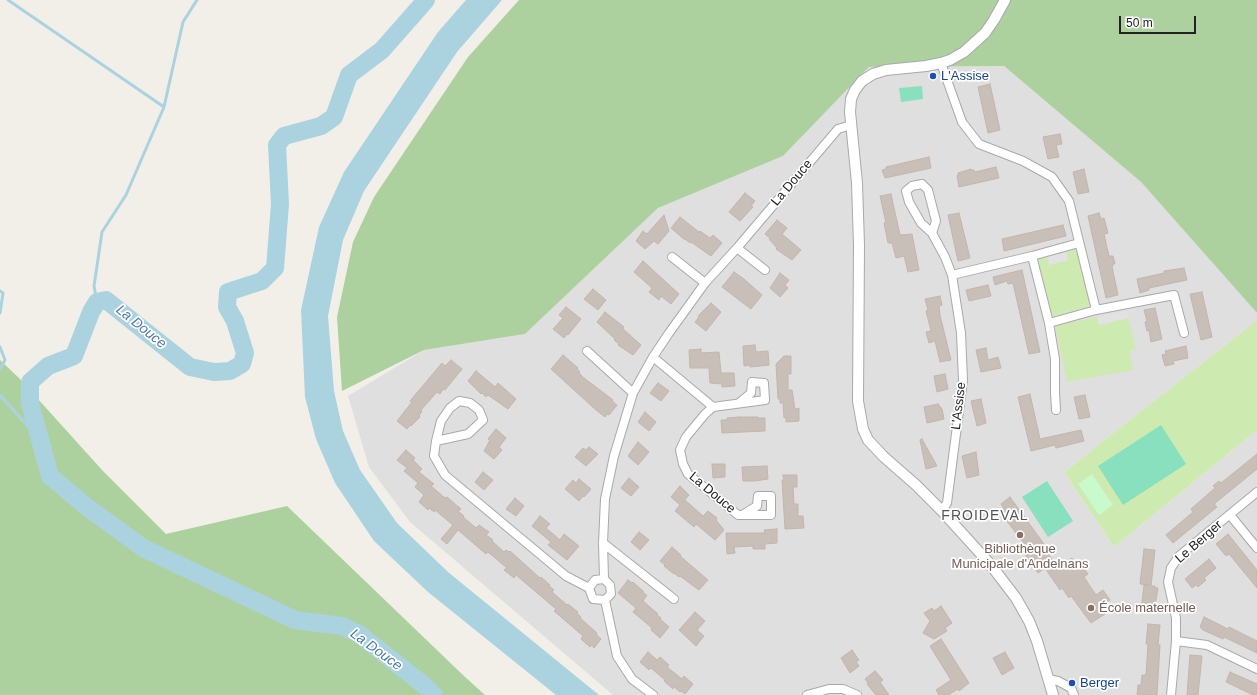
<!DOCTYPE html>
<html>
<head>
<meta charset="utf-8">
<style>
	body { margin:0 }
	#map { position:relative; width:1257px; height:695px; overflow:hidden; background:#f2efe9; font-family:Arial,sans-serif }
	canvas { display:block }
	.scale { position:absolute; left:1119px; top:16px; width:77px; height:18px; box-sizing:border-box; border:2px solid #222; border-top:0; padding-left:5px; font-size:12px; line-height:14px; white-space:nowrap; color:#222; -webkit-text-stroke:3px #fff; paint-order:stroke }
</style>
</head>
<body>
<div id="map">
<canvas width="1257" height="695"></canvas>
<div class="scale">50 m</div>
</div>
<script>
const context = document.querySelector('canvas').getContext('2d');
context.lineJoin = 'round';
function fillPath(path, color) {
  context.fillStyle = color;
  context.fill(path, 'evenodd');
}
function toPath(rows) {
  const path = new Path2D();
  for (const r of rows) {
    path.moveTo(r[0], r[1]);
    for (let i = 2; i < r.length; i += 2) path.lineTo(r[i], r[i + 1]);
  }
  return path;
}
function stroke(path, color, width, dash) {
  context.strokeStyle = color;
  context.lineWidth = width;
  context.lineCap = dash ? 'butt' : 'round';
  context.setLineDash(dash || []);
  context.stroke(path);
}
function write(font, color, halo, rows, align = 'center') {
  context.font = font + ' Arial,sans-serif';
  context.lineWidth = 3.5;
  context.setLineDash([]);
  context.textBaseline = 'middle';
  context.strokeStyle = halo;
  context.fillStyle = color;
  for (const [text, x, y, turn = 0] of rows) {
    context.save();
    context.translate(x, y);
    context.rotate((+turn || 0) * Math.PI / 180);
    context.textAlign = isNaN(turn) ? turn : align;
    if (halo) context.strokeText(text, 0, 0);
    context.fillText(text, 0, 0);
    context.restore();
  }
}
fillPath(toPath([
	[1004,66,1141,182,1257,313,1257,320,1064,472,1114,547,1257,430,1257,695,613,695,410,522,369,467,348,396,424,350,525,334,658,208,783,156,869,67]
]), '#e0dfdf');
fillPath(toPath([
	[1076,250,1091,306,1052,317,1037,258,1047,256,1049,265,1068,260,1066,252],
	[1097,317,1099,325,1128,318,1136,349,1129,351,1133,370,1067,382,1055,326],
	[1257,320,1257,430,1114,547,1064,472]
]), '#cdebb0');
fillPath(toPath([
	[519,0,1257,0,1257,313,1141,182,1004,66,869,67,783,156,658,208,525,334,424,350,342,391,337,317,353,242,374,197,468,57],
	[0,360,19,378,103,471,166,534,287,506,464,676,485,695,0,695]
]), '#add19e');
fillPath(toPath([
	[1092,474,1113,505,1099,515,1078,484]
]), '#c8facc');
fillPath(toPath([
	[922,86,923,99,901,102,899,88],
	[1161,425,1186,464,1123,505,1098,466],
	[1047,481,1073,521,1048,537,1022,497]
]), '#88e0be');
fillPath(toPath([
	[1066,252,1068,260,1049,265,1047,256],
	[1127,311,1128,318,1099,325,1097,317]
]), '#e2e2e2');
fillPath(toPath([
	[466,0,502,0,457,52,364,191,343,240,328,316,334,391,343,431,360,470,397,523,448,572,599,695,556,695,428,592,374,541,335,483,316,439,305,397,301,310,319,227,344,172,438,32]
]), '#aad3df');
stroke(toPath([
	[8,0,164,107,126,195,102,232,94,286,97,302],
	[164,107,183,22,197,0],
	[0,291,3,293,0,313],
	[0,347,5,360,0,369],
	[0,395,41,441]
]), '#aad3df', 3);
stroke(toPath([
	[426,0,382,50,349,75,334,117,321,126,284,136,277,145,280,204,275,268,262,281,228,292,227,307,235,321,245,353,242,364,230,371,214,372,190,367,106,300,97,302,91,312,74,356,48,366,30,382,30,403,50,476,83,504,143,548,295,620,342,626,359,634,425,686,434,695]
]), '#aad3df', 18);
const building = toPath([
	[990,84,1000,130,988,133,978,87,990,84],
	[1060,134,1062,144,1056,145,1059,157,1048,159,1043,137,1060,134],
	[929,157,931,168,885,178,882,170,886,169,886,167,929,157],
	[996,167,999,178,959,187,957,176,958,175,958,173,971,169,971,170,974,170,975,172,996,167],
	[1084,169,1089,192,1078,194,1073,172,1084,169],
	[745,193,755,201,751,206,753,207,740,221,729,212,745,193],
	[891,194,900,235,912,234,919,270,908,272,904,256,896,258,892,243,888,243,884,223,886,223,880,196,891,194],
	[959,213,970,258,958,261,948,215,959,213],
	[1099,213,1101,219,1104,218,1108,233,1104,234,1109,256,1113,256,1115,264,1112,264,1113,266,1112,267,1118,295,1106,298,1088,216,1099,213],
	[664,215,669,231,658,244,654,241,645,249,636,241,643,231,647,234,664,215],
	[680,217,699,232,700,231,710,238,713,235,722,243,711,256,691,242,690,243,685,239,685,240,671,228,680,217],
	[777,220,787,228,782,234,801,250,792,260,776,249,777,248,769,239,770,238,765,234,777,220],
	[1063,225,1066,236,1004,251,1002,239,1063,225],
	[643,261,679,294,671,304,661,296,659,300,649,292,652,288,634,272,643,261],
	[1184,268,1187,280,1149,288,1149,290,1140,293,1137,279,1164,273,1164,271,1184,268],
	[1022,270,1040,352,1029,354,1013,283,1008,284,1007,281,995,285,993,277,1022,270],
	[734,272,744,279,762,295,751,309,722,287,734,272],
	[780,273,789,280,785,285,788,288,780,297,770,288,780,273],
	[988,285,991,296,969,301,966,290,988,285],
	[593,289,606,300,598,310,584,299,593,289],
	[1202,292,1212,337,1201,340,1190,294,1202,292],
	[940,296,942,305,939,306,940,315,951,360,940,362,935,341,929,343,926,332,931,331,926,311,928,310,925,299,940,296],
	[711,303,721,312,706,331,695,322,699,317,698,316,711,303],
	[566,307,581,319,568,335,567,334,564,338,553,329,563,318,559,315,566,307],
	[1155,308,1162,339,1151,342,1149,330,1147,331,1145,322,1147,321,1144,310,1155,308],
	[605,312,624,327,623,329,641,345,633,355,618,345,619,344,614,340,615,339,597,322,605,312],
	[755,345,756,352,768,351,769,365,750,367,750,365,744,366,743,346,755,345],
	[1186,346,1188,358,1173,361,1174,364,1165,366,1162,355,1166,354,1165,351,1186,346],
	[986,348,988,360,998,357,1001,368,981,372,976,350,986,348],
	[701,349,701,353,719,352,721,373,734,373,735,386,722,387,722,384,710,383,709,368,690,368,689,350,701,349],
	[563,355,578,368,577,369,580,372,579,373,584,378,613,400,612,401,617,405,609,415,607,414,605,417,596,410,551,369,563,355],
	[784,356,791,356,791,374,788,374,788,390,792,390,795,409,799,408,799,421,786,422,786,417,784,418,783,403,780,403,780,399,778,399,776,364,784,356],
	[451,360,462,369,445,390,443,389,440,394,437,392,421,410,422,411,419,416,420,417,411,426,410,425,407,429,397,421,412,402,410,401,442,363,445,366,451,360],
	[476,371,495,387,498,383,516,399,508,409,488,395,486,397,482,393,481,394,468,381,476,371],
	[945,374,948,389,937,392,934,376,945,374],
	[658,383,669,391,661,401,650,393,658,383],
	[1030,394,1040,439,1081,430,1084,441,1056,448,1055,445,1031,451,1018,397,1030,394],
	[1085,395,1090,417,1079,419,1074,397,1085,395],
	[981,399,986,423,977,426,971,401,981,399],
	[938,404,942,409,944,419,927,423,924,407,938,404],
	[645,412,656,422,649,431,638,422,645,412],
	[739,417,758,417,759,418,765,418,765,431,722,433,721,420,727,420,727,418,739,417],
	[496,429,506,438,499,447,502,450,494,459,484,451,490,440,488,439,496,429],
	[922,439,937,466,926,469,920,440,922,439],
	[638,442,649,452,638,465,628,456,638,442],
	[589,447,598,454,586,466,575,457,583,448,586,450,589,447],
	[406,450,415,458,413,460,422,469,419,472,434,484,431,486,445,498,447,497,461,509,458,511,464,516,463,517,476,528,479,525,489,532,486,535,493,540,492,541,504,552,506,550,509,552,510,551,540,578,541,577,550,585,549,586,554,590,552,592,567,605,568,604,578,612,577,613,581,617,580,618,597,633,596,634,601,639,594,648,592,645,590,647,581,639,583,636,554,611,556,609,516,575,514,578,504,570,507,568,488,552,486,554,458,530,447,544,441,539,453,525,435,510,434,512,429,508,428,510,419,502,424,495,415,487,418,483,404,471,407,468,397,460,406,450],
	[976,452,979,475,967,478,962,456,976,452],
	[1257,454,1257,469,1214,504,1217,507,1173,543,1166,535,1193,512,1191,509,1215,488,1213,486,1219,481,1221,483,1257,454],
	[712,464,725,464,725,477,713,478,712,464],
	[767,466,768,479,755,481,743,481,742,467,767,466],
	[483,472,493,480,484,490,475,482,483,472],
	[783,475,797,475,797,487,793,487,794,504,798,504,798,516,803,516,804,528,785,529,782,480,784,480,783,475],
	[629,478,639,487,631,496,621,488,629,478],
	[579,479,591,489,584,497,583,496,579,501,565,489,573,480,576,483,579,479],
	[680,486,689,495,682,503,685,500,703,516,708,511,717,518,716,520,724,530,715,540,696,524,694,527,675,511,680,505,671,497,680,486],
	[1010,497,1044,544,1042,546,1057,566,1061,563,1062,564,1072,558,1078,567,1081,564,1088,574,1084,577,1096,595,1103,590,1110,600,1100,607,1105,614,1091,623,1071,596,1069,598,1062,588,1060,590,1045,568,1038,573,1022,550,1025,547,1025,545,1000,512,1004,509,1001,504,1010,497],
	[515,498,524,506,516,516,506,509,515,498],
	[540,516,550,524,546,528,560,540,564,534,579,546,567,560,548,545,551,542,532,526,540,516],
	[777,529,777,543,765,544,765,549,753,549,753,546,734,547,735,553,727,554,726,533,765,533,764,530,777,529],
	[639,532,649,540,640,550,631,542,639,532],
	[1228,534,1257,570,1257,588,1229,554,1226,556,1216,544,1228,534],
	[672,547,681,555,680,556,708,580,699,590,680,576,679,577,674,573,674,574,664,566,665,565,660,561,672,547],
	[1144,549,1155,550,1151,586,1155,586,1155,588,1158,588,1155,606,1153,605,1153,612,1141,611,1144,585,1150,585,1140,584,1144,549],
	[1209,559,1216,568,1204,578,1206,580,1198,587,1196,585,1192,588,1185,579,1209,559],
	[628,580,632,583,633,582,644,592,643,593,647,595,643,601,658,614,657,615,661,618,660,619,669,627,660,638,651,630,652,628,633,612,636,608,618,593,628,580],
	[941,606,952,623,945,628,947,631,934,639,923,633,930,621,924,613,932,608,934,611,941,606],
	[695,612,705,621,697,630,704,636,696,646,679,630,695,612],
	[1204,617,1228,629,1229,627,1257,641,1257,653,1224,637,1223,639,1203,630,1200,627,1204,617],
	[1148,624,1160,625,1158,645,1160,645,1157,695,1137,695,1138,685,1141,685,1142,675,1146,675,1148,644,1146,644,1148,624],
	[941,639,969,683,959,691,958,689,948,695,939,695,936,690,951,680,930,646,941,639],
	[852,650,859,660,856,662,859,666,850,673,841,658,852,650],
	[648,652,657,660,660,657,669,665,667,667,682,679,684,676,693,684,685,694,681,691,680,692,674,687,673,689,664,681,665,680,651,668,649,670,640,662,648,652],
	[1005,652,1014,668,1002,675,993,658,1005,652],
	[1190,655,1202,656,1198,695,1187,695,1190,655],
	[875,671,883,680,880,682,889,695,876,695,867,684,868,683,865,679,875,671],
	[1230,672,1257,684,1257,695,1253,695,1226,682,1230,672]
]);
fillPath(building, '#c7bfb8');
stroke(building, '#c4b6ab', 1);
const minor = toPath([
	[941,63,962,122,979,144,1023,161,1052,177,1069,201,1096,310,1049,323,1032,256,1079,243],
	[932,233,921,223,909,202,906,191,912,186,922,184,928,190,936,221,932,233,945,257,952,275,1032,256],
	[737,248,765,270],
	[672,257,705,283],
	[1096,310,1174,295,1184,333],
	[1049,323,1055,359,1055,392,1056,410],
	[587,351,633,393],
	[653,357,713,407,765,400,764,383,752,382,751,393,739,403],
	[713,407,705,414,686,437,680,450,683,464,688,474,738,515,771,515,771,496,758,496,757,506,744,514],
	[436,441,441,421,450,408,459,401,470,403,479,410,483,420,468,434,436,441,434,456,445,475,566,576,589,588],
	[942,511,947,503,963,380,961,333,952,275],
	[1230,515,1257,548],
	[603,543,674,599],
	[604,579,603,543,605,499,614,456,633,393,653,357,669,333,705,283,737,248,838,129,851,125],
	[604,579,610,585,611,594,605,600,593,599,589,588,595,580,604,579],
	[605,600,617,656,632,679,653,695],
	[1176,641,1207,645,1257,669],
	[1048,679,1058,681,1071,688,1074,695],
	[807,695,829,689,843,689,857,695],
	[1171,695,1176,641,1176,618,1168,582,1171,568,1179,556,1257,492]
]);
const tertiary = toPath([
	[1005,0,994,20,985,33,964,52,950,60,941,63,926,66,886,70,873,74,862,81,855,90,851,99,850,112,857,183,859,245,858,401,863,429,868,440,884,457,916,485,942,511,990,564,1016,598,1029,621,1037,641,1053,695]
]);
stroke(minor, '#a9a9a9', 10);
stroke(tertiary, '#a9a9a9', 12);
stroke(minor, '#fff', 8);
stroke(tertiary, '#fff', 10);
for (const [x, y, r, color] of [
	[933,76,4,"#1a4fb4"],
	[1020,535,4,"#8d6e63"],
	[1091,608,4,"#8d6e63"],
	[1072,683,4,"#1a4fb4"]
]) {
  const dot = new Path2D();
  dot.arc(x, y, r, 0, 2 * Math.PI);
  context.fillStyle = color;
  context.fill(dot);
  stroke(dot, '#fff', 1.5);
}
write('13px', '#164399', '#fff', [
	["L'Assise",941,76],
	["Berger",1080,683]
], 'left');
write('13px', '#222', '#fff', [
	["La Douce",792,183,-50],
	["L'Assise",959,406,-83],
	["La Douce",712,493,40],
	["Le Berger",1199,542,-41]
]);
write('13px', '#785e54', '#fff', [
	["Bibliothèque",1020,549],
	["Municipale d'Andelnans",1020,564],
	["École maternelle",1099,608,"left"]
]);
write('italic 14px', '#4a7aab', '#fff', [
	["La Douce",141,327,39],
	["La Douce",376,650,36]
]);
context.letterSpacing = '1px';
write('14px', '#555', '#fff', [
	["FROIDEVAL",985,516]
]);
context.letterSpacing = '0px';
</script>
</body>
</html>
